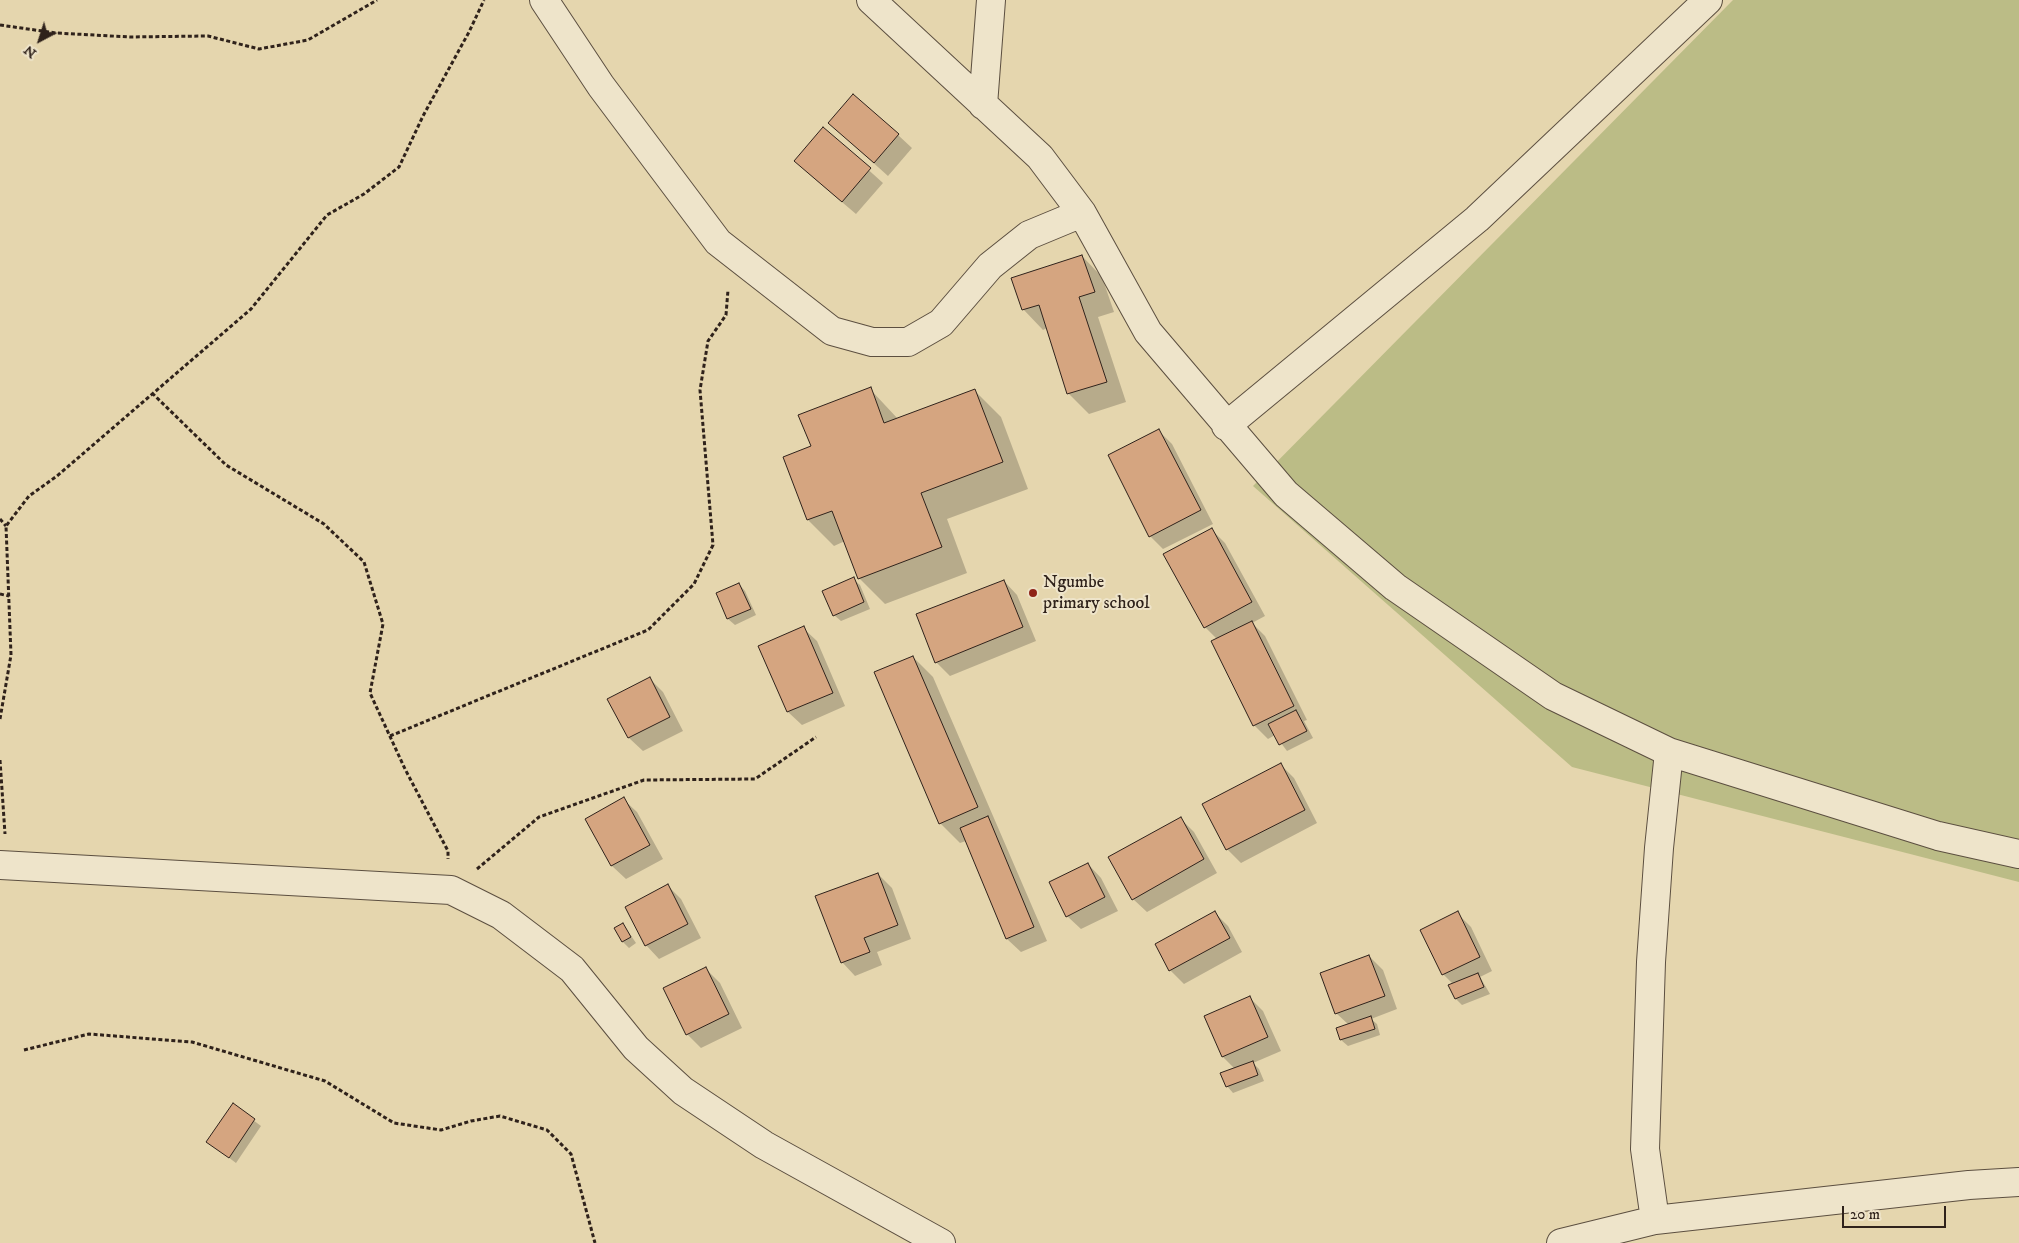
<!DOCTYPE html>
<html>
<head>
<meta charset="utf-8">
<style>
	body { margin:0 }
	#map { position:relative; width:2019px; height:1243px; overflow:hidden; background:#e5d6ae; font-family:"IM FELL DW Pica",serif }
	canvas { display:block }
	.north { position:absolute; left:15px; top:15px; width:50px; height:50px; -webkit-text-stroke:4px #eee4ca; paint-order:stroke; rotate:220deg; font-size:14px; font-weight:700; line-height:20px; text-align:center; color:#2f221b }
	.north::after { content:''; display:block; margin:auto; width:18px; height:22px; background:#2f221b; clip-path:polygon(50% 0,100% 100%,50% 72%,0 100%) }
	.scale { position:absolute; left:1842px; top:1206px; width:104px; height:22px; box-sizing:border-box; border:2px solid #2f221b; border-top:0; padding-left:6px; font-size:15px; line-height:18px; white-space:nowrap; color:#2f221b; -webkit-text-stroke:4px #eee4ca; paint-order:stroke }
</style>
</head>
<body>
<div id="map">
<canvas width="2019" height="1243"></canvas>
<div class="north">N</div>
<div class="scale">20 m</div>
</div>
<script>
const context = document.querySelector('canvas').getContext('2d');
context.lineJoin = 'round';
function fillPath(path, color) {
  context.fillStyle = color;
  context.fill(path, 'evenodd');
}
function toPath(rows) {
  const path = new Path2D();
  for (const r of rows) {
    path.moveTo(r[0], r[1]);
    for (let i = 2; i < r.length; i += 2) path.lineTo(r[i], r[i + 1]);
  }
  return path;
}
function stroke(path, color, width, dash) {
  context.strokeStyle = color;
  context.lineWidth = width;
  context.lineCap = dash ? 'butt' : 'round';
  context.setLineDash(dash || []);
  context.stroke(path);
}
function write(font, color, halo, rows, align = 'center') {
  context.font = font + ' "IM FELL DW Pica",serif';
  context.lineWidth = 4;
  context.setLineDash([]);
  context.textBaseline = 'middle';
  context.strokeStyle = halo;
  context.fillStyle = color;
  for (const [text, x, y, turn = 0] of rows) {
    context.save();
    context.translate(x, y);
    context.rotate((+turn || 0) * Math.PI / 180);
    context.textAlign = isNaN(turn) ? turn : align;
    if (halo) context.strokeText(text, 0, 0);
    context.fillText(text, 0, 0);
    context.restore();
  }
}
fillPath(toPath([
	[1733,0,2019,0,2019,882,1572,767,1253,486]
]), '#bbbc86');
fillPath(toPath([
	[829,123,898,135,912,148,888,176],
	[823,129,883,183,856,214,809,174],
	[1082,256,1102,277,1114,312,1098,317,1126,402,1089,414,1069,394,1047,328,1043,330,1023,309],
	[870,389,898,419,975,391,1001,417,1028,489,947,519,967,573,885,604,859,578,845,541,834,546,808,520,812,447],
	[1159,431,1172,444,1213,524,1163,549,1150,536],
	[1211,529,1225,543,1265,616,1252,623,1265,636,1307,720,1304,721,1313,738,1287,751,1275,735,1268,739,1254,725,1217,639,1205,627],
	[853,579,860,585,870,609,841,621,834,615],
	[1004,581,1017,595,1036,641,950,676,936,662],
	[739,584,745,591,756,615,735,625,728,619,717,594],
	[803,628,817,641,845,706,802,725,788,712],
	[913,657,933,677,1047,941,1021,952,1007,939,966,841,960,843,940,823],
	[650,679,663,692,683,731,643,751,629,738,609,700],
	[1281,765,1294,778,1317,823,1241,863,1227,849],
	[623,799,637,812,663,859,626,879,612,866,586,819],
	[1180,818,1194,832,1217,873,1147,912,1133,899],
	[1088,864,1101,878,1118,911,1081,929,1067,916],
	[878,874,892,888,911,939,877,952,882,965,855,976,842,962],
	[668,886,681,899,701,938,659,959,646,945],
	[1215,913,1228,926,1242,952,1184,984,1170,970],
	[1457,913,1471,927,1492,971,1480,977,1490,994,1462,1005,1456,999,1453,984,1443,974],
	[623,924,636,943,629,948,623,942],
	[1369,956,1383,970,1397,1009,1371,1019,1377,1024,1380,1035,1348,1046,1341,1040,1349,1025,1336,1013],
	[706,969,720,983,742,1028,701,1048,687,1034],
	[1249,997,1263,1011,1281,1051,1253,1063,1259,1069,1264,1081,1233,1093,1227,1086,1235,1069,1223,1057,1206,1017],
	[233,1105,261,1126,236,1163,208,1142]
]), '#0003');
const building = toPath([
	[853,94,899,134,874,163,828,123,853,94],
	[823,127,871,168,842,202,794,161,823,127],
	[1082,255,1095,292,1079,297,1107,382,1067,394,1039,305,1022,310,1011,278,1082,255],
	[871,387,884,423,975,389,1003,462,921,493,942,547,858,579,832,511,807,520,783,457,811,446,798,415,871,387],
	[1159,429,1201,510,1149,537,1108,455,1159,429],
	[1212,528,1252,602,1204,628,1163,554,1212,528],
	[854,577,864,602,833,616,822,591,854,577],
	[1004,580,1023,627,935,663,916,614,1004,580],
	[739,583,751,609,727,619,716,593,739,583],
	[1252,621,1294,706,1253,726,1211,641,1252,621],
	[804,626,833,693,787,712,758,646,804,626],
	[913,656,978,807,939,824,874,672,913,656],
	[650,677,670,717,628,738,607,699,650,677],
	[1296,710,1307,731,1279,745,1268,724,1296,710],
	[1281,763,1305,810,1226,850,1202,804,1281,763],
	[624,797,650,845,611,866,585,819,624,797],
	[988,816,1034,927,1006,939,960,828,988,816],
	[1181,817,1204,859,1132,900,1108,857,1181,817],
	[1088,863,1105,897,1066,917,1049,882,1088,863],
	[878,873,898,925,864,938,870,952,841,963,815,896,878,873],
	[668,884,688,924,645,946,625,907,668,884],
	[1215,911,1230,938,1169,971,1155,944,1215,911],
	[1458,911,1480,957,1442,975,1420,930,1458,911],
	[623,923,631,937,622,942,614,928,623,923],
	[1369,955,1385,996,1335,1014,1320,973,1369,955],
	[706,967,729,1014,686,1035,663,988,706,967],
	[1478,973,1484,987,1455,999,1448,985,1478,973],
	[1250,996,1268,1037,1222,1057,1204,1016,1250,996],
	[1371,1016,1375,1029,1340,1040,1336,1028,1371,1016],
	[1253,1061,1258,1075,1226,1087,1220,1073,1253,1061],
	[233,1103,255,1119,229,1158,206,1142,233,1103]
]);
fillPath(building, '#d5a580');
stroke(building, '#2f221b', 1);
const minor = toPath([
	[544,0,601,86,718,242,832,331,872,342,908,342,941,323,990,266,1029,235,1082,213],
	[871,0,1040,157,1082,213,1148,332,1286,494,1395,587,1553,696,1669,752,1659,848,1651,962,1645,1149,1655,1220],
	[983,105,991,0],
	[1226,426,1477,219,1708,0],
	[1669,752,1938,836,2019,854],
	[0,865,451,890,501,915,572,969,636,1048,683,1091,764,1145,941,1243],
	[1561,1243,1655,1220,1969,1185,2019,1182]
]);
stroke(minor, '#5c4f40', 30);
stroke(toPath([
	[0,25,56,33,130,37,208,36,259,49,308,40,377,0],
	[152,393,226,465,324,524,364,562,383,624,370,693,405,769,448,851,448,859],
	[0,519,6,526],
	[0,594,9,596],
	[0,719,11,655,6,526,29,496,57,476,251,309,327,215,364,194,399,167,423,116,469,32,484,0],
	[390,736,648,630,694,584,713,545,700,390,708,341,726,315,728,290],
	[0,760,5,834],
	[477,869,539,817,644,780,755,779,816,737],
	[24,1050,89,1034,192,1042,325,1081,394,1123,441,1130,471,1121,500,1116,547,1130,571,1154,595,1243]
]), '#2f221b', 3, [4, 2.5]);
stroke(minor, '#eee4ca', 28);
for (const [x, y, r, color] of [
	[1033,593,5,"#8f2418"]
]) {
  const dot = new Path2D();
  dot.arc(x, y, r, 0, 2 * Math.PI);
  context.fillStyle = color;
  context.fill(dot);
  stroke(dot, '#eee4ca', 2);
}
write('18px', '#2f221b', '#eee4ca', [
	["Ngumbe",1043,583],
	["primary school",1043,604]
], 'left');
</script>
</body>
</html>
